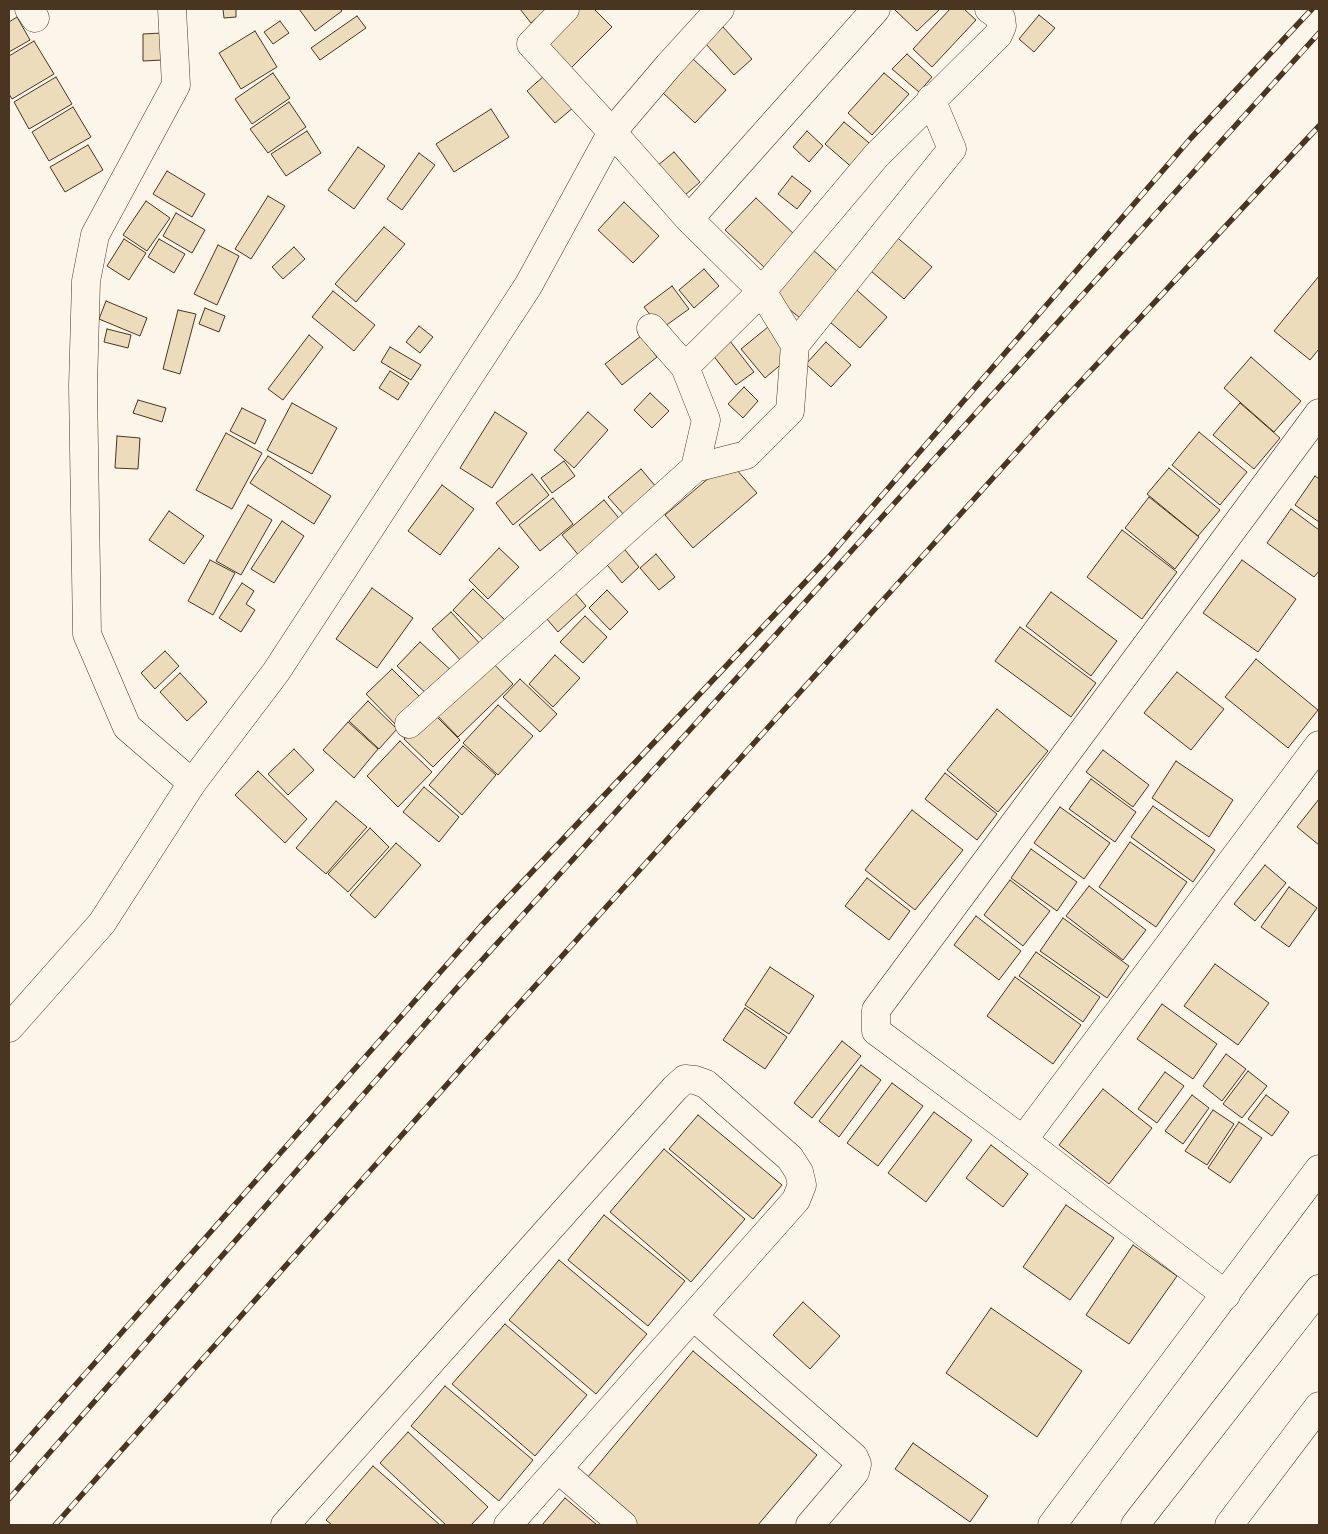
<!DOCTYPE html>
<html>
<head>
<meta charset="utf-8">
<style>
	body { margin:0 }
	#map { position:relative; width:1328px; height:1534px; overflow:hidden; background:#fbf6e9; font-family:"Golos Text",sans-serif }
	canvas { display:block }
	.frame { position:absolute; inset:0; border:10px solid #4a3520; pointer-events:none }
</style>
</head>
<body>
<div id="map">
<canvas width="1328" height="1534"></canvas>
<div class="frame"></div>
</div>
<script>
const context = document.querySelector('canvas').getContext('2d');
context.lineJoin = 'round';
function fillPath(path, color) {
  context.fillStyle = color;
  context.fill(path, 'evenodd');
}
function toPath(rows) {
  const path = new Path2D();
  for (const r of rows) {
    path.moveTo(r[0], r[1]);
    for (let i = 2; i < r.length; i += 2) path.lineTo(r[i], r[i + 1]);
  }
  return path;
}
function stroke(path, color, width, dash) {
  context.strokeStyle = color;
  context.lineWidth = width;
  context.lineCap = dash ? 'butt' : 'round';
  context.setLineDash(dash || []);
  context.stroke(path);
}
const building = toPath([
	[223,9,236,9,236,17,224,18,223,9],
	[299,9,340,9,342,11,315,31,299,9],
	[520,9,548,9,531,23,520,9],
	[568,9,594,9,612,27,565,74,534,43,568,9],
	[894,9,940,9,917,31,894,9],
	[950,9,964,9,976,20,932,67,913,49,950,9],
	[1039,15,1055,28,1034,52,1019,39,1039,15],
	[357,16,366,28,320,60,311,48,357,16],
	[17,17,30,40,9,52,9,22,17,17],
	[280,21,289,33,273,44,264,32,280,21],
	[723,27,752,59,734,75,705,43,723,27],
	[255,31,277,67,241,89,219,53,255,31],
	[162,33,163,60,143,61,143,34,162,33],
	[34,41,54,74,12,99,9,94,9,56,34,41],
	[907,54,932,77,919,92,892,69,907,54],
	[692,58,726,90,695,123,661,91,692,58],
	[552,69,580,102,555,123,527,91,552,69],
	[273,73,290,98,252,124,235,99,273,73],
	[884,73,909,94,872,135,848,113,884,73],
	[56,77,72,104,29,129,14,102,56,77],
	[289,102,306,127,268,153,250,129,289,102],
	[73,107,91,137,49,161,32,132,73,107],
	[491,109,509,137,454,172,436,144,491,109],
	[844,122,874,147,855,170,825,144,844,122],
	[307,131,321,153,286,176,271,154,307,131],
	[807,131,823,146,809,162,793,147,807,131],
	[88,145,103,170,65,192,50,167,88,145],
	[358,147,385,166,354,209,328,190,358,147],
	[674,152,700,182,677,202,651,171,674,152],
	[419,153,435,165,402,210,387,199,419,153],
	[167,171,205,194,192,217,153,194,167,171],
	[792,176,811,191,797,209,778,194,792,176],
	[268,196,285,206,251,259,235,249,268,196],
	[756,198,796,236,766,269,725,230,756,198],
	[146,201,170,218,147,251,123,235,146,201],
	[624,202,659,236,633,263,598,230,624,202],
	[176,213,205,230,192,253,163,236,176,213],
	[384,227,405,244,356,302,335,284,384,227],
	[893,234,932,267,904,299,865,266,893,234],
	[124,239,146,253,129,280,107,266,124,239],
	[159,239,185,254,174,273,148,257,159,239],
	[218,245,239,256,217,305,194,294,218,245],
	[294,247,305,259,283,279,272,267,294,247],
	[812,249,839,273,800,318,772,295,812,249],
	[704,269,719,286,694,308,679,290,704,269],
	[1319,276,1319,349,1310,360,1274,331,1319,276],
	[850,284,887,317,860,348,823,316,850,284],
	[672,286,689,309,661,329,644,307,672,286],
	[333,291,375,325,354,351,312,317,333,291],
	[106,301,147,318,140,336,99,319,106,301],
	[205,308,225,316,219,332,199,324,205,308],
	[178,310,196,314,180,374,163,369,178,310],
	[419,326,433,337,420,353,406,342,419,326],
	[768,327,791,356,765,378,741,349,768,327],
	[107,329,131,335,128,348,104,342,107,329],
	[309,335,323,347,283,400,268,389,309,335],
	[641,336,657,357,622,385,605,364,641,336],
	[726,336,754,372,736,385,709,350,726,336],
	[826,342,851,365,831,387,806,364,826,342],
	[390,347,421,365,411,380,381,362,390,347],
	[1251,357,1301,401,1274,432,1224,388,1251,357],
	[390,371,409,383,398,400,379,388,390,371],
	[744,387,758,401,743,418,728,404,744,387],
	[650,393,669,411,652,428,634,410,650,393],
	[138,400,166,408,162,422,133,413,138,400],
	[292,403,337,428,312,474,267,450,292,403],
	[1240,403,1280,438,1254,469,1213,435,1240,403],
	[242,408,266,420,255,444,230,431,242,408],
	[495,412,527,433,492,488,460,468,495,412],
	[588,412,608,430,574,468,554,450,588,412],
	[1199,432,1247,472,1220,505,1172,465,1199,432],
	[226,433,262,453,232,509,196,490,226,433],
	[117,436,140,438,138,469,115,468,117,436],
	[268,456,331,496,314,524,250,483,268,456],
	[564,461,575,476,552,493,541,478,564,461],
	[729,461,757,493,693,548,665,515,729,461],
	[1169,468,1220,510,1198,536,1147,494,1169,468],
	[641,469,657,488,625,516,608,497,641,469],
	[532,474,549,495,513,525,496,503,532,474],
	[1315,476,1319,479,1319,522,1295,505,1315,476],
	[442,485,474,509,440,555,408,531,442,485],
	[1149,497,1199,537,1175,569,1125,528,1149,497],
	[553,498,573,524,540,551,519,525,553,498],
	[604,500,622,522,580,557,562,535,604,500],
	[248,505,272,520,241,575,216,561,248,505],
	[1291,509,1319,530,1319,571,1314,577,1267,543,1291,509],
	[169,511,204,536,184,564,149,540,169,511],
	[282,521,304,536,274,583,251,569,282,521],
	[1122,530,1177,572,1142,619,1087,577,1122,530],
	[621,545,639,567,622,583,603,560,621,545],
	[499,548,519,567,488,599,469,580,499,548],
	[656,554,675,577,659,590,640,568,656,554],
	[210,560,235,573,213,615,188,601,210,560],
	[1242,560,1296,599,1258,652,1203,613,1242,560],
	[242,583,254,591,246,604,255,610,241,632,219,618,242,583],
	[570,587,586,606,558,632,541,612,570,587],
	[372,588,413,618,377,668,336,639,372,588],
	[473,589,509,624,489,645,453,610,473,589],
	[607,590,628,612,610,630,589,608,607,590],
	[1051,592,1117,641,1091,676,1026,626,1051,592],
	[451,612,482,646,463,663,432,629,451,612],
	[585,616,607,637,583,663,560,642,585,616],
	[1020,627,1096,683,1071,717,995,661,1020,627],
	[420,642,453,672,430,697,397,666,420,642],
	[165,651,179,666,155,689,141,673,165,651],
	[555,655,580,678,553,707,529,684,555,655],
	[489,659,513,684,458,737,434,712,489,659],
	[1256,659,1318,710,1288,748,1225,697,1256,659],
	[392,669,424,701,398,727,366,694,392,669],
	[1177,672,1224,709,1191,750,1144,713,1177,672],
	[180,673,207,702,187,721,160,692,180,673],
	[520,679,557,714,540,732,503,697,520,679],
	[368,701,397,729,379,749,349,721,368,701],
	[498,705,533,736,498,775,463,743,498,705],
	[997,709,1048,751,998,812,947,770,997,709],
	[432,712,460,740,433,767,404,739,432,712],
	[348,722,378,749,354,778,323,750,348,722],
	[400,741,432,772,398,807,367,776,400,741],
	[463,746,496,775,462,815,429,785,463,746],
	[294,749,314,770,288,795,268,774,294,749],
	[1103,750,1149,785,1133,807,1086,772,1103,750],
	[1176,761,1233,800,1209,837,1152,798,1176,761],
	[258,771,307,819,285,843,235,795,258,771],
	[945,773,997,814,977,840,925,799,945,773],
	[1091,779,1136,812,1115,842,1069,809,1091,779],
	[424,787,459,817,439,842,403,812,424,787],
	[1319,799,1319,845,1297,827,1319,799],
	[336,801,367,827,326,874,296,848,336,801],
	[1153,806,1215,850,1193,882,1131,837,1153,806],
	[1060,807,1110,843,1084,879,1034,843,1060,807],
	[912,810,963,850,915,910,865,870,912,810],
	[370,828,389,847,348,892,328,874,370,828],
	[1130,842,1187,882,1156,927,1099,887,1130,842],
	[396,843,421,865,375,918,350,895,396,843],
	[1031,849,1077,882,1057,911,1011,878,1031,849],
	[1265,865,1286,883,1255,921,1234,904,1265,865],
	[867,878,910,911,889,940,845,906,867,878],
	[1010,880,1050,911,1023,946,984,915,1010,880],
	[1089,886,1146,930,1123,960,1066,916,1089,886],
	[1289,887,1317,908,1289,947,1261,927,1289,887],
	[976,916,1021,951,999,980,954,945,976,916],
	[1063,918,1129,966,1107,998,1040,951,1063,918],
	[1036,952,1100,997,1083,1022,1019,976,1036,952],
	[1215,964,1269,1003,1238,1045,1184,1006,1215,964],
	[770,967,814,996,789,1034,745,1005,770,967],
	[1015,977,1081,1025,1053,1064,987,1016,1015,977],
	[1162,1004,1217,1044,1193,1079,1137,1039,1162,1004],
	[745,1008,787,1037,765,1069,723,1040,745,1008],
	[842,1041,861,1056,812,1118,794,1103,842,1041],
	[1226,1054,1246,1069,1222,1101,1203,1086,1226,1054],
	[861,1065,881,1080,839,1137,819,1121,861,1065],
	[1248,1071,1267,1086,1242,1118,1223,1104,1248,1071],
	[1165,1072,1184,1086,1157,1123,1138,1109,1165,1072],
	[892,1083,923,1106,878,1166,847,1143,892,1083],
	[1103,1089,1152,1128,1109,1184,1059,1145,1103,1089],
	[1192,1095,1209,1108,1183,1144,1165,1131,1192,1095],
	[1266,1095,1289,1112,1272,1136,1248,1119,1266,1095],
	[1213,1110,1234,1124,1207,1165,1185,1151,1213,1110],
	[934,1112,972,1140,926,1202,888,1173,934,1112],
	[698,1115,782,1185,753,1219,669,1149,698,1115],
	[1239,1122,1262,1138,1230,1183,1208,1168,1239,1122],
	[991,1145,1028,1174,1003,1207,966,1178,991,1145],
	[664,1149,745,1219,691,1282,610,1212,664,1149],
	[1066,1205,1114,1238,1070,1300,1023,1267,1066,1205],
	[604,1215,685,1281,648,1326,568,1260,604,1215],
	[1133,1245,1177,1276,1129,1344,1086,1315,1133,1245],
	[559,1260,647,1334,596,1394,509,1320,559,1260],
	[803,1302,840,1336,810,1369,773,1335,803,1302],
	[991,1308,1082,1371,1037,1437,946,1373,991,1308],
	[505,1324,587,1395,535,1456,452,1384,505,1324],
	[693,1351,817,1455,758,1525,632,1525,582,1484,693,1351],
	[445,1386,533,1460,499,1501,411,1426,445,1386],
	[408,1432,488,1507,471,1525,446,1525,380,1463,408,1432],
	[913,1443,988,1496,970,1522,895,1469,913,1443],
	[373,1466,440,1525,332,1525,326,1520,373,1466],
	[565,1498,597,1525,542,1525,565,1498]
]);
fillPath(building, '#ecdcbc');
stroke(building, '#4a3520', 1);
const street = toPath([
	[29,9,35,18],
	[172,9,176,85,95,235,86,281,83,386,87,634,127,727,192,783],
	[689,219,876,9],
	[651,328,685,367,706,420,695,468],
	[795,345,952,149,931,99],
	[685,367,762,291,876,156,998,35,1002,26,1001,18,989,9],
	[409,724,695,468,746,455,790,411,795,345,762,291,689,219,612,132,531,44,565,9],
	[1023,1140,1319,745],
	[1226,1295,1023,1140,876,1031,876,1010,1319,413],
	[693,1316,854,1457,857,1464,855,1472,810,1525],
	[558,1469,623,1525],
	[285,1525,675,1088,685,1079,695,1080,706,1084,790,1158,799,1172,802,1185,796,1200,508,1525]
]);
const secondary = toPath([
	[9,1028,102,923,192,783,276,672,528,286,612,132,669,65,720,9],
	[1052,1525,1319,1169]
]);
const primary = toPath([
	[1135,1525,1319,1289],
	[1229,1525,1319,1406]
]);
stroke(street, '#4a3520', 29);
stroke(secondary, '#4a3520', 29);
stroke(primary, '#4a3520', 29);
stroke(street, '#fbf6e9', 28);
stroke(secondary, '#fbf6e9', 28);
stroke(primary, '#fbf6e9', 28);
const rail = toPath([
	[9,1460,481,926,827,559,1191,138,1312,9],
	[9,1499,455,990,1319,33],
	[55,1525,499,1026,1057,407,1319,126]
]);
stroke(rail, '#4a3520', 5.5);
stroke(rail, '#fbf6e9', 4, [11]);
</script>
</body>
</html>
